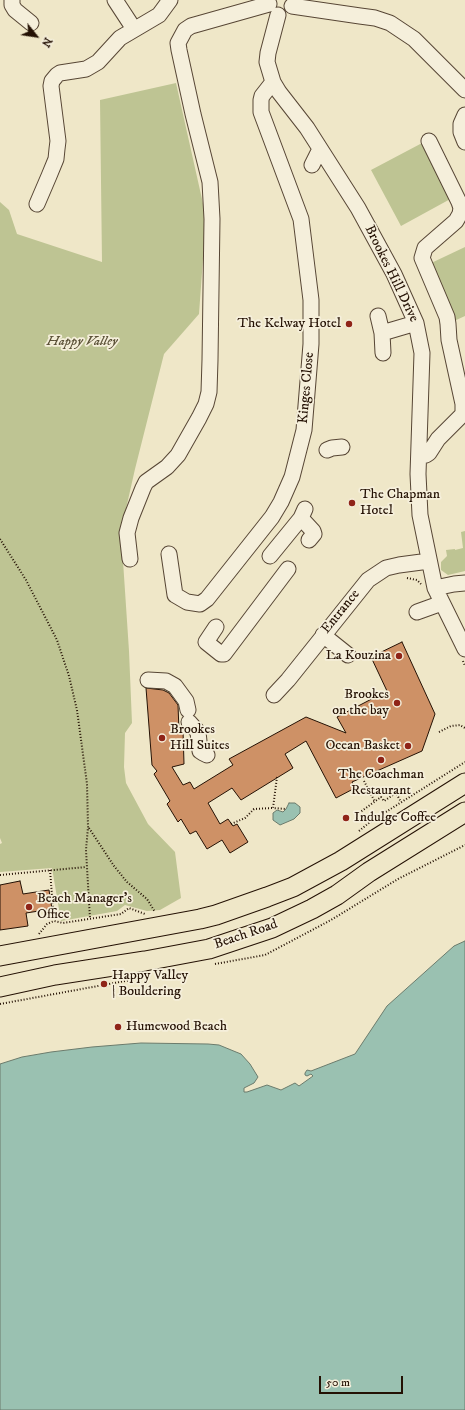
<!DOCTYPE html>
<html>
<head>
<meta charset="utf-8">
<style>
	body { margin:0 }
	#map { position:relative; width:465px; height:1410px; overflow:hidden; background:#efe7c8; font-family:"IM FELL DW Pica",serif }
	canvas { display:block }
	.north { position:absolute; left:16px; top:16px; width:40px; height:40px; -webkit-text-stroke:3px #f5efdb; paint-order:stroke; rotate:120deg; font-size:11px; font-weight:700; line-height:16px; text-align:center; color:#241104 }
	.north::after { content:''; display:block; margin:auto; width:14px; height:18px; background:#241104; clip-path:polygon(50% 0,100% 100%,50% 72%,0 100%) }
	.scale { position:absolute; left:319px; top:1376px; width:84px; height:18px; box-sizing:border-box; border:2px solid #241104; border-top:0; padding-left:5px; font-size:12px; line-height:14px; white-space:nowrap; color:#241104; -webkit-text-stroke:3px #f5efdb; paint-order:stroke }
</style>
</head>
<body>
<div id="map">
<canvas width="465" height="1410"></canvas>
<div class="north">N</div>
<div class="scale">50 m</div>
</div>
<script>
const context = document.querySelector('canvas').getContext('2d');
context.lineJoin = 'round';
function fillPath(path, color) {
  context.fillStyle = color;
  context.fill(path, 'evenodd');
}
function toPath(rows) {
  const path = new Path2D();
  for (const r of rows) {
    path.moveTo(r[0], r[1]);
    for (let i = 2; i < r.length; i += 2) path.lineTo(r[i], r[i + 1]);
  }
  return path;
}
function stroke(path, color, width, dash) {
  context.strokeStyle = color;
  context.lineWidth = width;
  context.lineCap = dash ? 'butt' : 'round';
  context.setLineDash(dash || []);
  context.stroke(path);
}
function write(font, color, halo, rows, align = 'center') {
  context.font = font + ' "IM FELL DW Pica",serif';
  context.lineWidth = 3.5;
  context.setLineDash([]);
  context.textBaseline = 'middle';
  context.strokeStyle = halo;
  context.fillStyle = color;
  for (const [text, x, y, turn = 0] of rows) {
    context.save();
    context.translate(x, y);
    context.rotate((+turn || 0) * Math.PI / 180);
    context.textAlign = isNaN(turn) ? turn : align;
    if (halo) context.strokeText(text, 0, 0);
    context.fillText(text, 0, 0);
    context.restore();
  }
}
fillPath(toPath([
	[176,83,206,217,199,314,164,354,135,469,121,531,129,651,132,723,125,733,124,767,126,783,148,824,175,852,181,898,160,910,147,911,125,905,117,911,61,921,52,868,0,872,0,844,2,843,0,838,0,202,9,210,17,234,102,262,100,100],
	[424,142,454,197,401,226,371,170],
	[465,247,465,316,454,321,427,265],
	[465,531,465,571,448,575,441,570,441,562,447,556,446,550,455,549,455,550,463,548,461,532]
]), '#bec493');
const water = toPath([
	[289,803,295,803,300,807,300,813,294,819,280,825,273,820,273,813,277,810,283,812,286,809,289,803],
	[465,941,465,1410,0,1410,0,1064,22,1057,51,1052,92,1047,141,1043,208,1044,219,1045,236,1052,241,1054,250,1064,258,1077,254,1083,244,1088,244,1092,247,1092,267,1085,281,1090,295,1083,299,1086,313,1076,311,1074,307,1076,305,1075,305,1073,307,1070,311,1071,355,1054,387,1006,454,946,465,941]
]);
fillPath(water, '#9ac1b1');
stroke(water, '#6b7b6c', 1);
const building = toPath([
	[402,642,435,714,422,751,352,782,355,788,336,798,306,741,285,754,293,768,241,800,232,788,208,803,220,824,228,819,233,826,237,824,248,842,230,853,222,840,207,849,196,831,190,834,181,819,178,822,167,804,170,801,154,774,157,771,152,765,146,688,163,690,169,693,178,705,179,731,183,730,184,764,172,767,183,785,190,782,194,789,233,765,229,759,306,717,346,733,337,717,387,691,371,657,402,642],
	[20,881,23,894,49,890,52,909,26,913,28,926,0,930,0,885,20,881]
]);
fillPath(building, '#ce9166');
stroke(building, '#241104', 1);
const minor = toPath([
	[12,0,12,5,15,10,31,23],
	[115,0,134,29],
	[292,6,360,16,375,18,390,23,414,39,465,90],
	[278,15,268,53,267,62,273,82,279,92,307,128,358,208,394,274,416,323,422,353,418,474,420,515,435,588,465,649],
	[465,115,461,124,461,132,465,142],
	[312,165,320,149],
	[37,204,49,176,56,159,57,149,58,141,51,86,52,81,57,75,60,73,86,69,98,62,120,38,159,15,170,0],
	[378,316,382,333],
	[383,353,382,333,416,323],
	[327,450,332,448,342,447],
	[419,456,426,455,429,453,438,439,463,414,463,404,449,340,448,324,447,317,422,258,425,248,456,221,460,214,461,208,459,202,429,141],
	[301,518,313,531,314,534,309,540],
	[169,554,175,595,187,602,200,604,207,599,272,517,281,502,292,477,304,430,311,344,311,300,301,219,261,112,261,100,262,96,273,82],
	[270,556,301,518,305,509],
	[130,559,127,533,131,518,143,488,146,482,167,467,178,455,199,418,206,404,209,392,210,360,212,219,210,182,193,114,179,50,178,43,185,30,191,26,269,4],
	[435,588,454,584,465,583],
	[417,612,442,603],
	[216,627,206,642,221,654,224,654,288,569],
	[323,635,348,655],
	[148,680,166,681,175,686,186,701,188,710],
	[274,695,288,680,368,580,386,568,399,565,429,561],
	[189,722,198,732,200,751,203,753,207,755]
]);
const major = toPath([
	[0,956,200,919,216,915,267,897,293,887,341,861,465,783],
	[0,987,55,975,145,961,209,949,272,928,312,909,337,895,369,872,465,812]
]);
stroke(minor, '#574635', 17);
stroke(major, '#241104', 21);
stroke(toPath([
	[0,539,26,580,57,640,69,676,77,710,87,784,88,827,86,850,90,919],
	[407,578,417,580,421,584],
	[463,661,465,666],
	[439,732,451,726,460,725,465,728],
	[277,777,273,808,286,809],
	[364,781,375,802],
	[359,813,381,797,384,801,396,793,401,802],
	[231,824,245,818,254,809,273,808],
	[89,828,114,866,127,882,147,899,155,912],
	[359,831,370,822,465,762],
	[50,870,54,921],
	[0,875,86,867],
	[39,934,47,924,54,921,63,923,121,914,129,908,145,914],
	[215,964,265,955,331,920,398,879,465,845],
	[0,1004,136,979]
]), '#241104', 2, [1, 2]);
stroke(minor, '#f5efdb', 15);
stroke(major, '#efe7c8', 19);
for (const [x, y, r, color] of [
	[349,324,4,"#8f2418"],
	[352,503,4,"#8f2418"],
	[399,656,4,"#8f2418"],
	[397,703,4,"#8f2418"],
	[162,738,4,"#8f2418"],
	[408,746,4,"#8f2418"],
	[381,760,4,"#8f2418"],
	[346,818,4,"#8f2418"],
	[29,907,4,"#8f2418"],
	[104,984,4,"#8f2418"],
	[118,1027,4,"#8f2418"]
]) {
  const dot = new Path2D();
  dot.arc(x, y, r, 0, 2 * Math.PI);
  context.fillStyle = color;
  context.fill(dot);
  stroke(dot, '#f5efdb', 1.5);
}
write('14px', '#241104', '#f5efdb', [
	["Brookes Hill Drive",391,274,64],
	["Kinges Close",307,388,-85],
	["Entrance",341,612,-51],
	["Beach Road",246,935,-19]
]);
write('14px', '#241104', '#f5efdb', [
	["The Kelway Hotel",341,324,"right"],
	["The Chapman",360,495],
	["Hotel",360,511],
	["La Kouzina",391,656,"right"],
	["Brookes",389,695,"right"],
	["on the bay",389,711,"right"],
	["Brookes",170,730],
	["Hill Suites",170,746],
	["Ocean Basket",400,746,"right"],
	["The Coachman",381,775,"center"],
	["Restaurant",381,791,"center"],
	["Indulge Coffee",354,818],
	["Beach Manager's",37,899],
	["Office",37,915],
	["Happy Valley",112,976],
	["| Bouldering",112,992],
	["Humewood Beach",126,1027]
], 'left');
write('italic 14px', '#5a5036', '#f5efdb', [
	["Happy Valley",82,342]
]);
</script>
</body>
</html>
